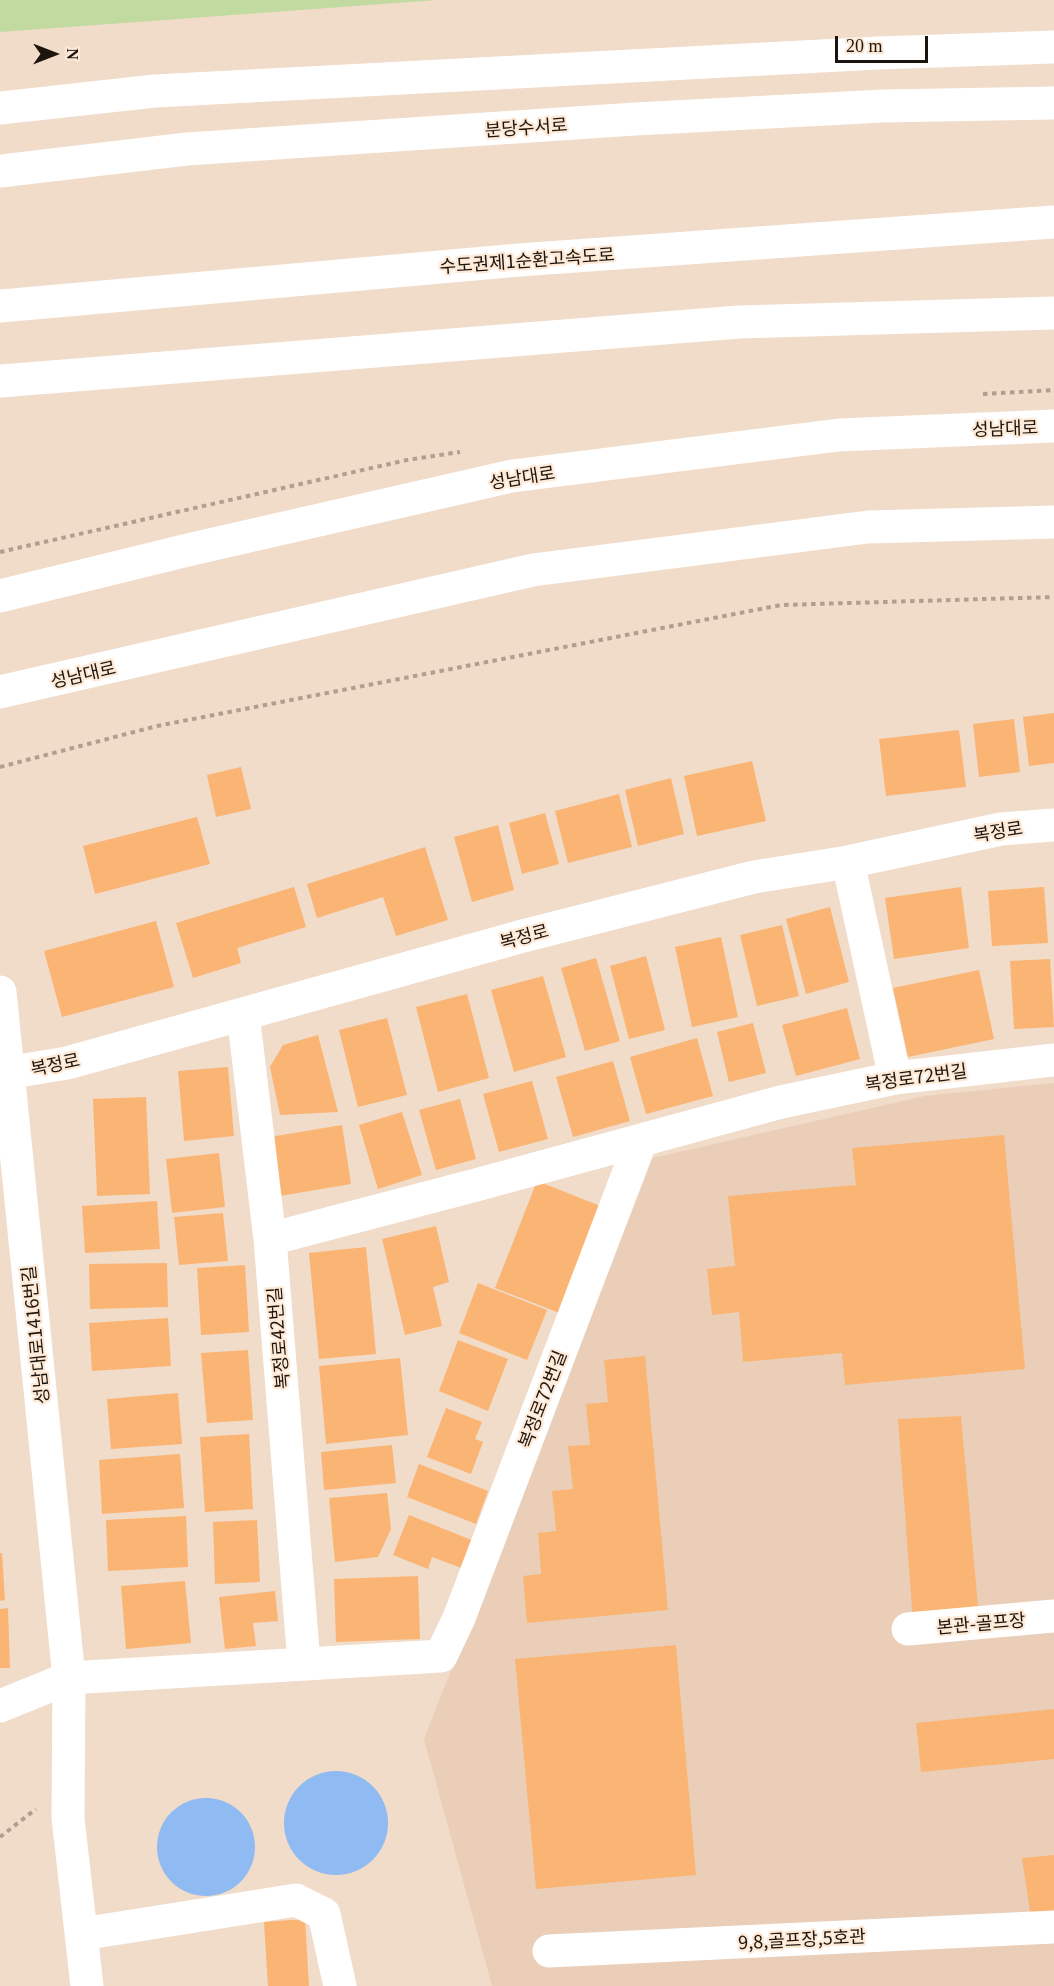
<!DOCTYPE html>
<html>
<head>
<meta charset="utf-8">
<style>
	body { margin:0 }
	#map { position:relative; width:1054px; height:1986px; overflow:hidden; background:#f1dbc9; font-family:Georgia,serif }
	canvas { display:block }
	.north { position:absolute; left:24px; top:24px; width:60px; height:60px; -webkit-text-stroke:4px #fee8d6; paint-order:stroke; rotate:90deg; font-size:16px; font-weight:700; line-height:24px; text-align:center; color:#1c150e }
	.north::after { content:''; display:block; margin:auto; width:21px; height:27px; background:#1c150e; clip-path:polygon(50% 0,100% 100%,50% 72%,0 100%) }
	.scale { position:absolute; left:835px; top:36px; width:93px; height:27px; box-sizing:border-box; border:3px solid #1c150e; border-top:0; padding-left:8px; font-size:18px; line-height:21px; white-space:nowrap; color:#1c150e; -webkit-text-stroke:4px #fee8d6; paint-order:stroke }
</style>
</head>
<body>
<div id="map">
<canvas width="1054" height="1986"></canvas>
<div class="north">N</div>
<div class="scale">20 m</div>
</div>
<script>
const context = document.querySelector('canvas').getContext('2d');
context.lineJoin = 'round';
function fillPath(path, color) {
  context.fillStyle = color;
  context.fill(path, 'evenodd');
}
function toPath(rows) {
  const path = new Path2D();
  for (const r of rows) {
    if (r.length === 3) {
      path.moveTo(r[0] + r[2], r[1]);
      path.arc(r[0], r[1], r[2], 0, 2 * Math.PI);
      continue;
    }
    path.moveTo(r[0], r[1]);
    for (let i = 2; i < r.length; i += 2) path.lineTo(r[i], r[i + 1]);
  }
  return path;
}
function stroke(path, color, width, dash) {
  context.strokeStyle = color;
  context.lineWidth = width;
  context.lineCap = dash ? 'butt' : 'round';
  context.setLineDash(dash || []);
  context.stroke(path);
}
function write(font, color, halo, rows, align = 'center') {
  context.font = font + ' Georgia,"Noto Sans KR",serif';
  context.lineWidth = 4.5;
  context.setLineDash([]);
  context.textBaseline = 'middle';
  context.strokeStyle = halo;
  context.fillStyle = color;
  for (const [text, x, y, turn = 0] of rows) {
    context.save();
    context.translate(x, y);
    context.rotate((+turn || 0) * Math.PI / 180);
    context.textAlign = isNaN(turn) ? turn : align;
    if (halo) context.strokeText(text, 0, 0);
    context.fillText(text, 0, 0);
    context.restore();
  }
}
fillPath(toPath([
	[1054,1083,1054,1986,492,1986,424,1739,653,1158,925,1096]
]), '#eaceb8');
fillPath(toPath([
	[0,0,437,0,0,32]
]), '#c0da9f');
fillPath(toPath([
	[336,1823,52],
	[206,1847,49]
]), '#90baf2');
fillPath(toPath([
	[1054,713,1054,763,1029,766,1023,717],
	[1014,719,1020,772,979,777,973,724],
	[959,730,966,787,886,796,879,739],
	[752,761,766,821,697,836,684,776],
	[241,767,251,809,216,817,207,775],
	[671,778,684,834,638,846,625,790],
	[619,794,632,847,568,863,555,811],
	[545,813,559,864,522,874,509,823],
	[197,817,210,864,95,894,83,846],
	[498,825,514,890,472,902,454,837],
	[425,847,448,920,396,936,383,897,317,918,307,884],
	[294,887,306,927,237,948,241,963,193,978,176,923],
	[961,887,969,948,894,959,885,898],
	[1044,887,1048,943,992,946,988,891],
	[830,907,849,982,806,994,786,919],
	[156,921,174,987,62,1017,44,951],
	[782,925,799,996,757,1006,740,935],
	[721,937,738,1017,692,1027,675,947],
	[646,956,665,1030,629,1039,610,966],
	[596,958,620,1041,585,1051,561,968],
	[1050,959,1054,1027,1014,1029,1010,961],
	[979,970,994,1039,908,1057,893,988],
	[543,976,566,1057,514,1072,491,990],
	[467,994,489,1078,438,1092,416,1007],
	[847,1008,860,1059,796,1076,782,1025],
	[387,1018,407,1095,358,1107,339,1030],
	[753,1023,766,1073,729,1082,717,1032],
	[318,1035,338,1112,280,1115,270,1067,283,1045],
	[697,1038,713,1096,646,1114,630,1057],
	[613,1061,630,1121,573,1137,556,1077],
	[228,1067,234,1136,184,1141,178,1071],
	[532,1081,548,1139,499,1152,483,1094],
	[146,1097,150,1194,97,1196,93,1099],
	[460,1099,476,1159,436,1170,419,1110],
	[402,1112,422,1175,378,1189,359,1125],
	[342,1125,351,1184,280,1196,270,1137],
	[1004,1135,1025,1369,845,1385,842,1353,743,1362,739,1312,712,1315,707,1269,735,1266,728,1196,856,1185,852,1148],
	[219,1153,225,1207,172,1213,166,1159],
	[537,1181,603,1207,562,1314,495,1288],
	[157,1201,160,1249,85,1253,82,1206],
	[223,1213,228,1261,179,1265,174,1217],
	[436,1226,449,1282,433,1287,442,1326,405,1335,382,1239],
	[366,1247,376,1354,319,1359,309,1253],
	[167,1263,168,1307,90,1309,89,1264],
	[245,1265,249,1332,201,1335,197,1268],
	[478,1283,547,1310,527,1360,459,1333],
	[168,1318,171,1366,92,1371,89,1323],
	[458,1340,508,1359,488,1411,439,1391],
	[248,1350,253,1420,207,1423,201,1353],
	[645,1356,668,1610,527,1623,523,1576,541,1574,538,1533,556,1531,552,1491,573,1489,568,1446,590,1445,586,1404,608,1402,604,1360],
	[400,1358,408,1435,326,1444,319,1366],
	[178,1393,182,1444,111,1449,107,1399],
	[446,1408,482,1422,475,1439,483,1442,471,1474,427,1457],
	[961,1416,979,1617,913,1622,898,1419],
	[249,1434,253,1509,205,1512,200,1437],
	[392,1445,396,1483,324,1490,321,1452],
	[180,1454,184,1508,102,1514,99,1460],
	[419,1464,488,1491,476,1524,407,1497],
	[387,1493,391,1529,378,1557,335,1562,329,1498],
	[409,1515,474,1541,464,1569,432,1557,428,1569,393,1555],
	[186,1516,188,1567,108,1571,106,1520],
	[257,1520,260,1582,215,1584,213,1522],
	[0,1553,2,1553,5,1600,0,1601],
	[418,1576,420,1639,336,1642,334,1579],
	[185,1581,191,1643,126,1649,121,1586],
	[275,1591,278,1621,253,1623,256,1646,225,1649,219,1597],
	[8,1608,10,1668,0,1668,0,1609],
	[676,1645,696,1875,536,1889,515,1659],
	[1054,1709,1054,1759,921,1772,916,1723],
	[1054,1855,1054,1930,1033,1932,1022,1858],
	[305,1919,309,1986,268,1986,264,1922]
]), '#fab574');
stroke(toPath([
	[983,394,1054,390],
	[0,552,407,460,460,452],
	[0,767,157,726,781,605,1054,597],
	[0,1837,36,1809]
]), '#b09f90', 4, [4.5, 4.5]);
stroke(toPath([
	[848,862,895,1078],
	[0,992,69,1678,68,1818,87,1986],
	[243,1014,270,1239,304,1663],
	[0,1074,67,1063,523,936,754,877,848,862,1001,829,1054,825],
	[270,1239,476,1185,781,1102,895,1078,1054,1060],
	[908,1629,1054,1616],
	[0,1706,69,1678,441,1656,459,1618,641,1140],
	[82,1934,296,1900,324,1914,340,1986],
	[549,1951,1054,1927]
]), '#fff', 33);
stroke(toPath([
	[0,596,192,549,512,476,839,435,1054,426],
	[0,692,533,570,868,527,1054,522]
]), '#fff', 33);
stroke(toPath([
	[0,108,155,91,878,53,1054,47],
	[0,171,187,149,635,119,883,106,1054,103],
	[0,306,519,260,1054,222],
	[0,381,739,322,1054,313]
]), '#fff', 33);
write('18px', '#1c150e', '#fee8d6', [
	["분당수서로",526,127,-4],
	["수도권제1순환고속도로",527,260,-4],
	["성남대로",1005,428,-2],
	["성남대로",522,477,-9],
	["성남대로",83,674,-13],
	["복정로",998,831,-9],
	["복정로",524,936,-15],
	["복정로",55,1064,-12],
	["복정로72번길",916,1077,-8],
	["성남대로1416번길",35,1335,-96],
	["복정로42번길",278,1338,-95],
	["복정로72번길",542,1399,-69],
	["본관-골프장",981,1623,-5],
	["9,8,골프장,5호관",802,1939,-3]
]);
</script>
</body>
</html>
